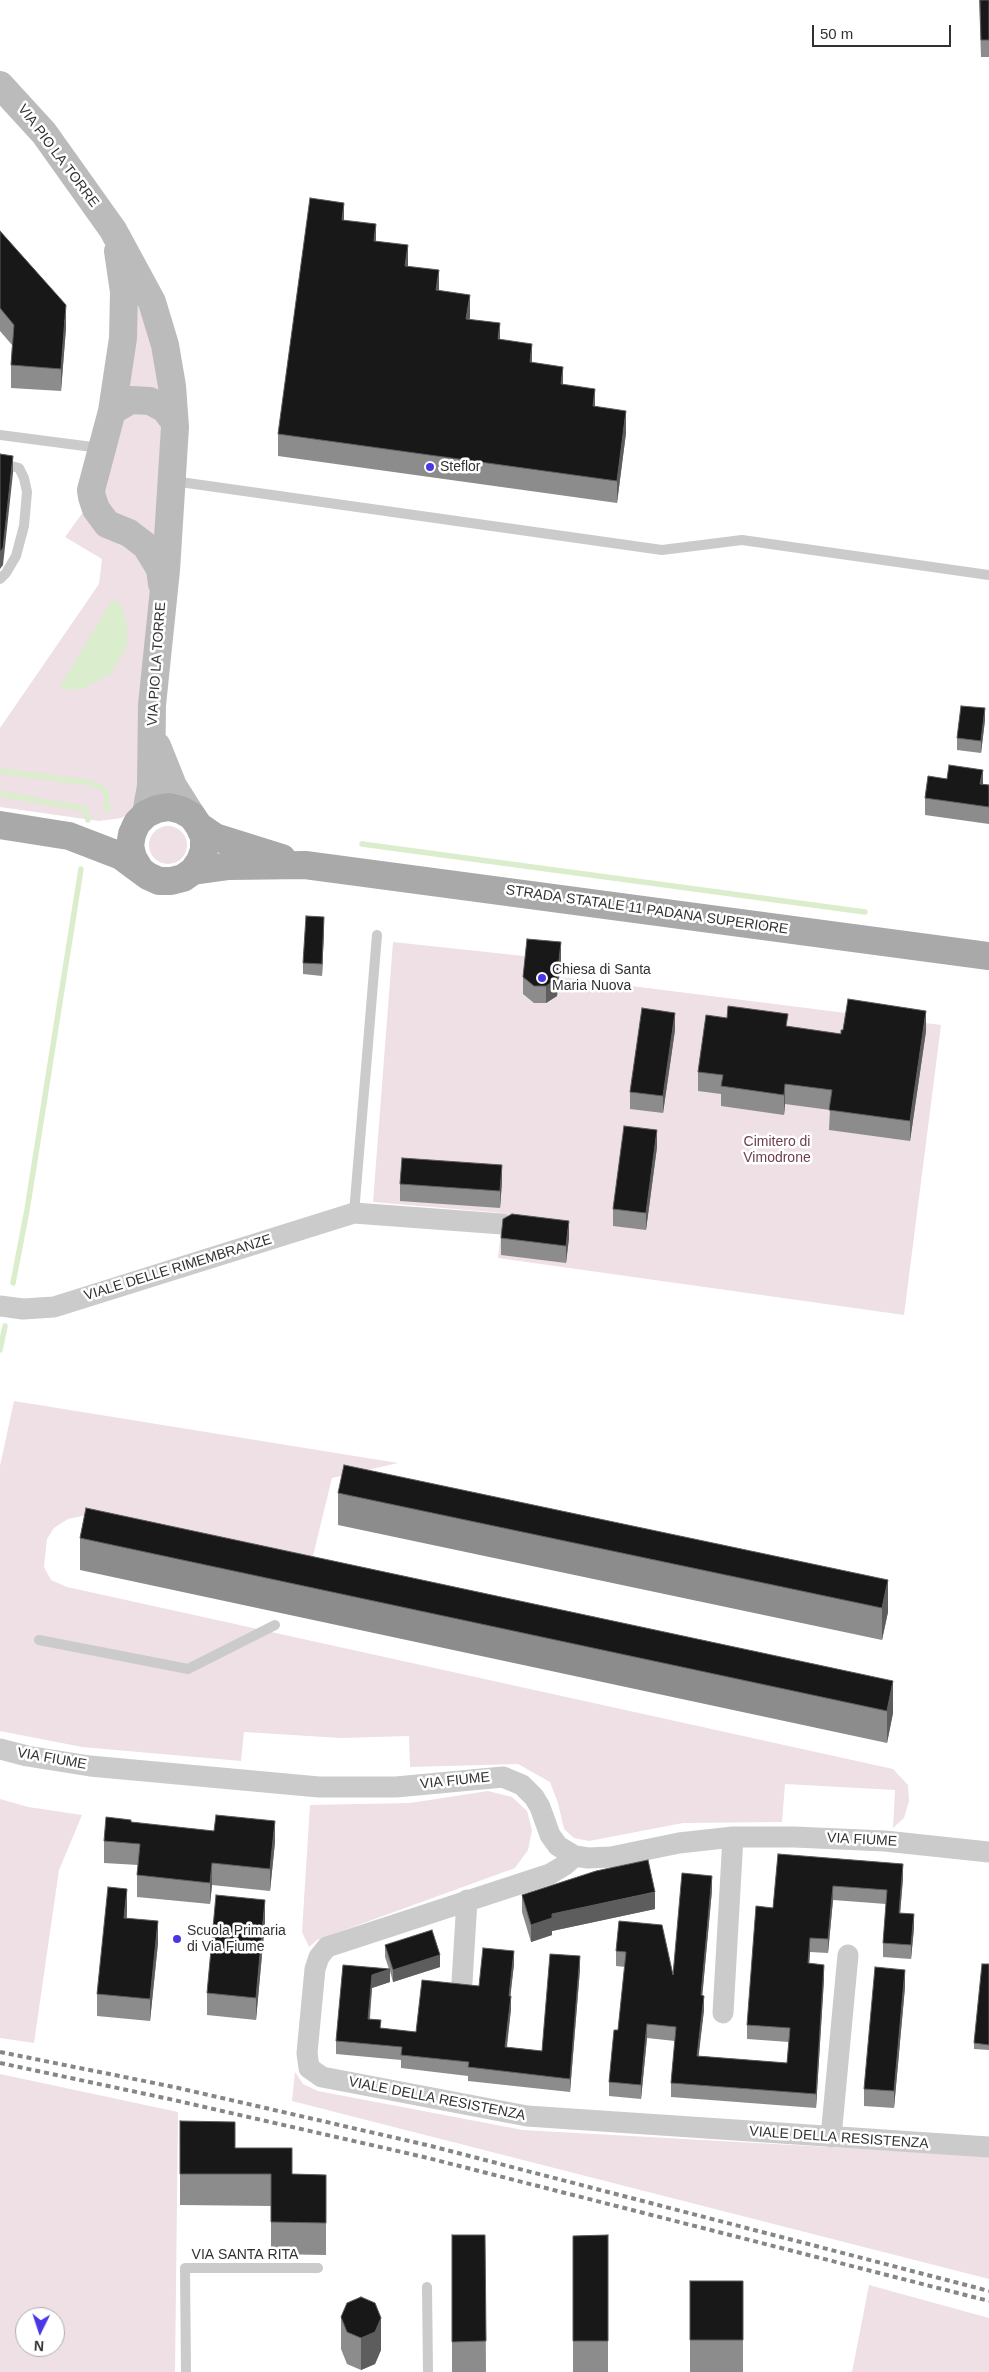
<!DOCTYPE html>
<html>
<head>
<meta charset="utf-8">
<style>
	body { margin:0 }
	#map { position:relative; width:989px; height:2372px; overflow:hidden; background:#fff; font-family:Helvetica,sans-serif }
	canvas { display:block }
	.north { position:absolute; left:15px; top:2307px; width:50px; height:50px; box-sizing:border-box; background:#fff; border:1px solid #adadad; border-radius:50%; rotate:184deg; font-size:14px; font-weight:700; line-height:20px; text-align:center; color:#313131 }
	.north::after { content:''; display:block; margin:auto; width:18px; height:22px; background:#4b36e6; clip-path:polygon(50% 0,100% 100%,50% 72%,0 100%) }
	.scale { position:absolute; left:812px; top:25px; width:139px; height:22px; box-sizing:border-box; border:2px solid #313131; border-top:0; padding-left:6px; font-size:15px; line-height:18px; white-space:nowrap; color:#313131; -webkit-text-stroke:4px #fff; paint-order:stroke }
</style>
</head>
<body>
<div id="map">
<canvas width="989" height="2372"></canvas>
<div class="north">N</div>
<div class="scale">50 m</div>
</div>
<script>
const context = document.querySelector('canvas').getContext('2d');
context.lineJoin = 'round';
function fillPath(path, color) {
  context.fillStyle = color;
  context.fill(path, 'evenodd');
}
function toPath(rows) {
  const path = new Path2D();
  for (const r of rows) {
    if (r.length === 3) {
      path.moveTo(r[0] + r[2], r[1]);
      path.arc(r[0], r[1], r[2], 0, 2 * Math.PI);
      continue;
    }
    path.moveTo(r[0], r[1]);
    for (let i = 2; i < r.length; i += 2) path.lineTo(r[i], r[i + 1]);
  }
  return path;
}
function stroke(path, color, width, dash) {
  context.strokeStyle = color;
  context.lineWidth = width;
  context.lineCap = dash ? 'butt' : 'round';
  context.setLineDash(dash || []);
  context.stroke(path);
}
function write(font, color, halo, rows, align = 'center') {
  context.font = font + ' Helvetica,sans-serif';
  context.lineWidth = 5;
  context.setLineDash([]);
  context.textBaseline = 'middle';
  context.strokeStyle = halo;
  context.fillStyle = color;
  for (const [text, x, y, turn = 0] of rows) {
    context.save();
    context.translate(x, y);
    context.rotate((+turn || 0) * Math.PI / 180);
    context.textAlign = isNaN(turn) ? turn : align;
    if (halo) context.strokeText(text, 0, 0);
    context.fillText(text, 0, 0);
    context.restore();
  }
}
fillPath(toPath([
	[140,291,162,392,122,397,127,362],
	[137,408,160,419,165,432,161,549,111,519,99,488,112,425],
	[86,508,153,567,138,803,122,818,99,821,0,807,0,728,99,584,102,559,65,537],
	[168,845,19],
	[393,942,561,960,560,977,941,1025,904,1315,498,1258,503,1213,373,1202],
	[14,1401,398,1463,332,1478,311,1564,82,1516,68,1519,54,1528,47,1539,44,1567,51,1580,67,1587,893,1769,908,1785,909,1801,904,1818,893,1828,895,1790,785,1784,782,1822,683,1823,589,1841,574,1838,564,1829,558,1803,550,1782,518,1764,410,1767,409,1736,341,1738,244,1732,241,1761,82,1747,0,1731,0,1466],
	[488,1791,512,1797,527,1811,532,1830,528,1850,515,1868,317,1940,309,1947,302,1932,310,1805,410,1803],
	[0,1799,28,1807,82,1815,59,1870,34,2043,0,2038],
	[295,2072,303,2084,318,2091,523,2130,989,2156,989,2279,292,2101],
	[0,2074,178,2112,175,2372,0,2372],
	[25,2317,55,2317,55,2347,25,2347],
	[869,2285,989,2318,989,2372,852,2372]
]), '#eee0e4');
fillPath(toPath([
	[112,600,117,602,122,607,127,626,127,646,115,667,110,674,87,687,76,690,59,688]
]), '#daedcc');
stroke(toPath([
	[0,771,91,783,100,787,106,792,107,810],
	[0,794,85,809,88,820],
	[362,844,865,912],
	[13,1283,27,1210,81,869],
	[0,1350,5,1326]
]), '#daedcc', 5.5);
stroke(toPath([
	[0,435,100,448],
	[0,463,19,468,24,478,27,492,24,526,16,556,6,573,0,579],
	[173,481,662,550,742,540,989,575],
	[354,1213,377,935],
	[39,1640,188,1669,275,1625],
	[427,2287,428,2372],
	[186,2372,185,2268,318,2268]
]), '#cbcbcb', 10);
stroke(toPath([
	[0,1306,23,1309,54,1307,354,1213,502,1224],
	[0,1749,27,1756,90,1766,319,1787,396,1787,503,1777,522,1785,534,1797,540,1807,550,1835,558,1846,575,1856,588,1858,611,1857,679,1843,733,1837,794,1837,885,1841,989,1852],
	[575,1856,565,1865,550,1874,327,1947,319,1957,315,1969,307,2053,309,2068,322,2077,527,2116,989,2147],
	[462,1982,467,1900],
	[723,2013,733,1837],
	[831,2137,848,1955]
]), '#cbcbcb', 21);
stroke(toPath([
	[0,85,44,133,113,230,152,302,165,345,172,386,175,427,166,570,152,705,151,786,146,814],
	[118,251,124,292,123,338,112,411,91,490,92,497,96,509,107,524,129,533,146,546,160,569,162,584],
	[112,411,131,400,150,401,165,409,174,421,175,427],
	[157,746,173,786,192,816]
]), '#bbb', 28);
stroke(toPath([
	[0,825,69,836,121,856,148,876,159,881,171,881,183,878,193,871,200,861,204,850,204,837,199,826],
	[139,868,133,858,130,846,132,834,137,823,146,814,157,809,169,807,181,810,192,816,199,826,215,837,282,858],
	[193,871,229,866,305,865,989,956]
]), '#a9a9a9', 28);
stroke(toPath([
	[0,2052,174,2087,431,2146,989,2291],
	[0,2063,174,2100,428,2158,989,2301]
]), '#868686', 4, [5, 4]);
fillPath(toPath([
	[979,0,989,0,989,57,981,57],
	[344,220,376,241,408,266,439,291,470,319,500,339,532,363,595,407,626,433,617,503,278,456,278,434],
	[0,231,66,328,61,391,11,388,11,365,12,345,0,331],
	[985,720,981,753,957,750,957,738],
	[983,784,989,785,989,824,925,815,925,798],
	[324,929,322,976,303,974,303,963],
	[561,959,557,996,546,1003,534,1003,523,994,523,977],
	[788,1027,841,1034,926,1031,910,1141,829,1130,830,1110,785,1104,784,1115,721,1106,721,1094,698,1091,698,1072],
	[675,1030,663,1113,630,1109,630,1092],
	[657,1147,646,1230,613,1226,613,1209],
	[502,1182,500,1208,400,1201,400,1184],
	[501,1238,569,1238,566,1263,501,1255],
	[338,1493,888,1580,888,1612,882,1640,338,1525],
	[80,1538,893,1681,893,1713,887,1743,80,1570],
	[131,1822,275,1842,270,1891,212,1885,210,1904,137,1897,137,1875,138,1865,104,1863,104,1841],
	[778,1854,903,1878,900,1913,914,1928,911,1959,883,1957,883,1943,886,1904,833,1900,828,1953,810,1952,809,1964,824,1979,816,2108,671,2097,671,2083,675,2041,647,2038,641,2099,609,2096,609,2082,618,2030,625,1967,616,1966,616,1951,619,1921,673,1975,712,1890,702,1996,704,2010,698,2056,787,2063,789,2042,747,2039,747,2025,773,1908],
	[522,1895,655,1909,552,1931,552,1935,531,1942,522,1912],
	[127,1911,127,1918,158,1943,150,2021,97,2016,97,1994],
	[265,1922,256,2020,207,2015,207,1993],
	[385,1945,440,1967,393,1982,390,1971,390,1982,372,1988,370,2019,381,2028,416,2032,479,1986,514,1964,510,1996,511,2009,507,2047,542,2051,580,1969,570,2092,468,2081,468,2076,401,2068,401,2060,336,2054,336,2041,343,1965,389,1969,385,1957],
	[989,1964,989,2050,974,2049,974,2043],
	[905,1987,894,2108,864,2106,864,2089],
	[180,2121,235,2148,292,2174,326,2175,326,2255,271,2254,271,2206,180,2205],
	[452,2235,485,2235,486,2372,452,2372],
	[608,2235,608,2372,573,2372,573,2236],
	[690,2281,743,2281,743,2372,690,2372],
	[341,2317,381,2350,375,2364,361,2370,347,2364,341,2349]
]), '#8c8c8c');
fillPath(toPath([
	[344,203,344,225,342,220],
	[376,224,376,247,374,241],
	[408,245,408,268,405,266],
	[439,270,439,292,436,290],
	[470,295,470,317,466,341,466,319],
	[66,305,66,328,61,391,61,369],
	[500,323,500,346,498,339],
	[532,344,532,366,530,362],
	[563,367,563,390,561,384],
	[595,389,595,411,593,406],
	[626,411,626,433,617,503,617,481],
	[13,456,13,473,3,565,0,569,0,552],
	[985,708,985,720,981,753,981,741],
	[983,770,983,787,980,784],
	[324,917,324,929,322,976,322,964],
	[561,942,561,959,557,996,546,1003,546,986],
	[926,1011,926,1031,910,1141,910,1121],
	[675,1013,675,1030,663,1113,663,1096],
	[785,1084,785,1104,784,1115,784,1095],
	[657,1130,657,1147,646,1230,646,1213],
	[502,1165,502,1182,500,1208,500,1191],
	[569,1221,569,1238,566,1263,566,1246],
	[888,1580,888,1612,882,1640,882,1608],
	[893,1681,893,1713,887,1743,887,1711],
	[275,1821,275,1842,270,1891,270,1869],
	[212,1863,212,1885,210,1904,210,1883],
	[903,1864,903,1878,899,1927,899,1913],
	[712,1876,712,1890,701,2010,701,1995],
	[833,1886,833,1900,828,1953,828,1939],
	[127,1889,127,1911,124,1940,124,1918],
	[655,1892,655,1909,552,1931,552,1935,531,1942,531,1925,552,1914],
	[265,1900,265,1922,256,2020,256,1998],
	[914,1914,914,1928,911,1959,911,1945],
	[158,1921,158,1943,150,2021,150,1999],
	[810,1938,810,1952,808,1978,808,1963],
	[514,1951,514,1964,509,2009,509,1996],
	[440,1955,440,1967,393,1982,393,1970],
	[580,1956,580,1969,570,2092,570,2079],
	[824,1965,824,1979,816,2108,816,2094],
	[390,1969,390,1982,372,1988,368,2032,368,2019,372,1975],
	[905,1970,905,1987,894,2108,894,2091],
	[511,1996,511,2009,505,2060,505,2047],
	[704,1996,704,2010,697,2070,697,2056],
	[647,2024,647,2038,641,2099,641,2085],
	[381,2318,381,2350,375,2364,361,2370,361,2338]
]), '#5d5d5d');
const building = toPath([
	[980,0,989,0,989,40,981,40,980,0],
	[310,198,344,203,342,220,376,224,374,241,408,245,405,266,439,270,436,290,470,295,466,319,500,323,498,339,532,344,530,362,563,367,561,384,595,389,593,406,626,411,617,481,278,434,310,198],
	[0,231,66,305,61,369,11,365,14,325,0,308,0,231],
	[0,454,13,456,3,548,0,552,0,454],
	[961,706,985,708,981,741,957,738,961,706],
	[949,765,983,770,980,784,989,785,989,807,925,798,928,776,947,779,949,765],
	[306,916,324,917,322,964,303,963,306,916],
	[527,939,561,942,557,979,546,986,534,986,523,977,527,939],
	[848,999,926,1011,910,1121,829,1110,832,1090,785,1084,784,1095,721,1086,723,1075,698,1072,706,1015,727,1018,728,1006,788,1014,786,1026,841,1034,841,1030,843,1030,848,999],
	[642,1008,675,1013,663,1096,630,1092,642,1008],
	[624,1126,657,1130,646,1213,613,1209,624,1126],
	[402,1158,502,1165,500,1191,400,1184,402,1158],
	[512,1214,569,1221,566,1246,501,1238,503,1219,512,1214],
	[344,1465,888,1580,882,1608,338,1493,344,1465],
	[86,1508,893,1681,887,1711,80,1538,86,1508],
	[216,1815,275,1821,270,1869,212,1863,210,1883,137,1875,140,1844,104,1841,106,1817,131,1820,131,1822,214,1831,216,1815],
	[778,1854,903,1864,899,1913,914,1914,911,1945,883,1943,887,1890,833,1886,828,1939,810,1938,808,1963,824,1965,816,2094,671,2083,676,2027,647,2024,641,2085,609,2082,614,2030,618,2030,626,1952,616,1951,619,1921,662,1925,673,1975,682,1873,712,1876,701,1995,704,1996,697,2056,787,2063,790,2028,747,2025,756,1906,773,1908,778,1854],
	[648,1860,655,1892,552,1914,552,1918,531,1925,522,1895,596,1871,648,1860],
	[108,1887,127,1889,124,1918,158,1921,150,1999,97,1994,108,1887],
	[216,1895,265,1900,256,1998,207,1993,216,1895],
	[432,1930,440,1955,393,1970,385,1945,432,1930],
	[483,1948,514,1951,509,1996,511,1996,505,2047,542,2051,550,1954,580,1956,570,2079,468,2067,469,2062,401,2055,402,2047,336,2041,343,1965,390,1969,372,1975,368,2019,381,2020,380,2028,416,2032,422,1980,479,1986,483,1948],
	[982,1964,989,1964,989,2045,974,2043,982,1964],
	[875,1967,905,1970,894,2091,864,2089,875,1967],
	[180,2121,235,2122,235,2148,292,2148,292,2174,326,2175,326,2223,271,2222,271,2174,180,2174,180,2121],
	[452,2235,485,2235,486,2341,452,2342,452,2235],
	[608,2235,608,2341,573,2341,573,2236,608,2235],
	[690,2281,743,2281,743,2340,690,2340,690,2281],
	[361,2297,375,2303,381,2318,375,2332,361,2338,347,2332,341,2317,347,2303,361,2297]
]);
fillPath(building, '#181818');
stroke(building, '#5d5d5d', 1);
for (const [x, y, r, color] of [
	[430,467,5,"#4b36e6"],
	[542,978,5,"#4b36e6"],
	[177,1939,5,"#4b36e6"]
]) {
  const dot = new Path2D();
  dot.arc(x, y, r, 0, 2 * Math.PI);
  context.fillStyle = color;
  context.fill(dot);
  stroke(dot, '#fff', 2);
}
write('14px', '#313131', '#fff', [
	["VIA PIO LA TORRE",58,156,53],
	["VIA PIO LA TORRE",157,664,-86],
	["STRADA STATALE 11 PADANA SUPERIORE",647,910,8],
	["VIALE DELLE RIMEMBRANZE",178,1268,-17],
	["VIA FIUME",52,1759,10],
	["VIA FIUME",455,1781,-6],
	["VIA FIUME",862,1840,3],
	["VIALE DELLA RESISTENZA",437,2099,11],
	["VIALE DELLA RESISTENZA",839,2138,4],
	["VIA SANTA RITA",245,2255]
]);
write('14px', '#313131', '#fff', [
	["Steflor",440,467],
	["Chiesa di Santa",552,970],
	["Maria Nuova",552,986],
	["Scuola Primaria",187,1931],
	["di Via Fiume",187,1947]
], 'left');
write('14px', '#6e3e4b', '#fff', [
	["Cimitero di",777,1142],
	["Vimodrone",777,1158]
]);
</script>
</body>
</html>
